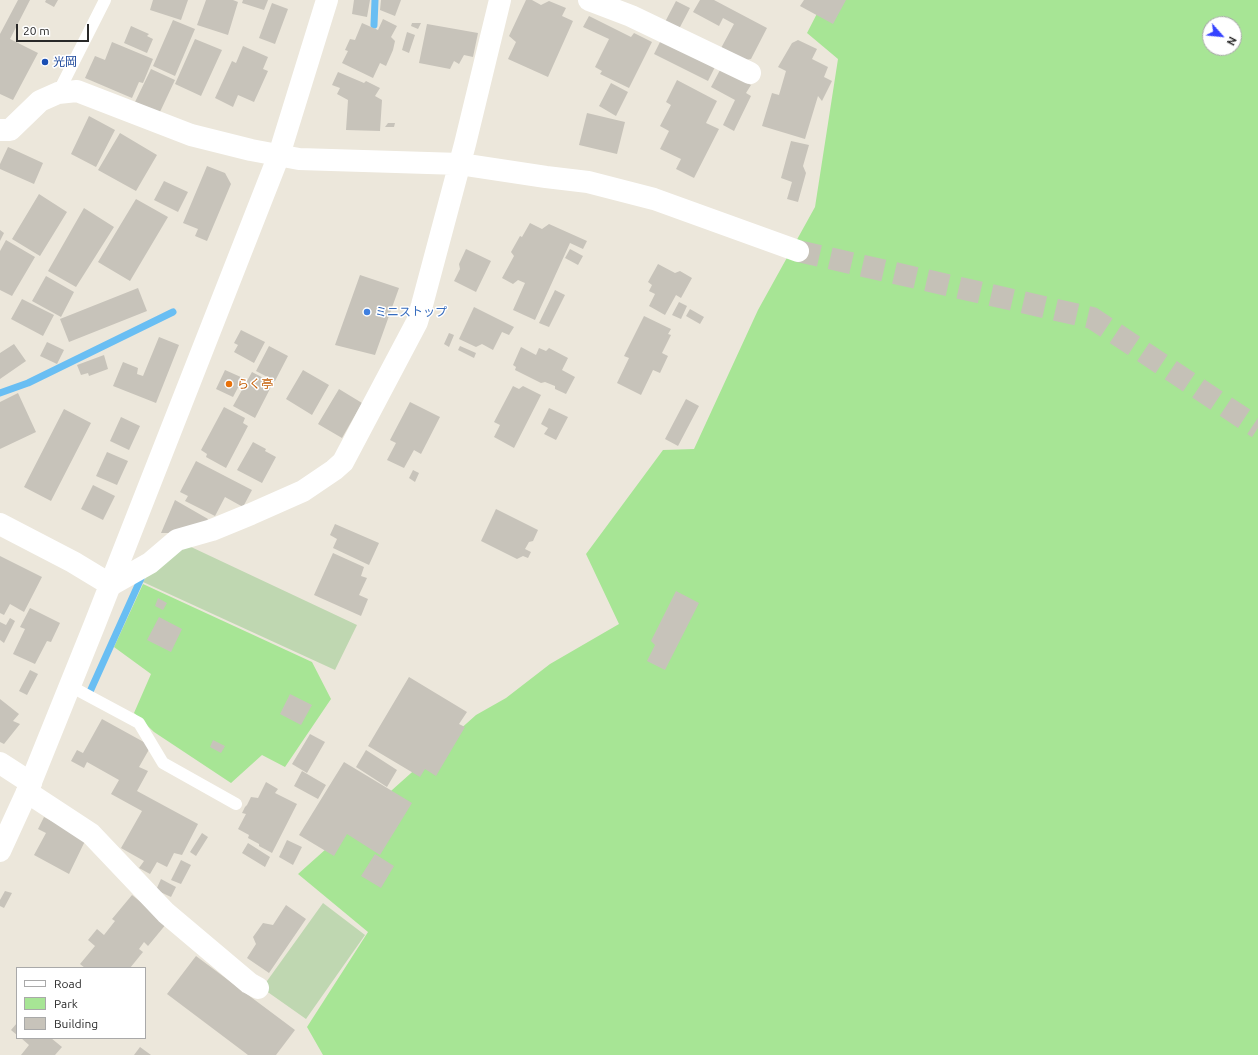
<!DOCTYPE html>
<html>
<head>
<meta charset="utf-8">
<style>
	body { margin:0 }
	#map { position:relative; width:1258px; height:1055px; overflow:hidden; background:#ece7db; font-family:Ubuntu,sans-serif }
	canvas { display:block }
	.legend { position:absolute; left:16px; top:967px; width:130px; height:72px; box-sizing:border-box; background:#fff; border:1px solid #a9a9a9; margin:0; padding:5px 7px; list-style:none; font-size:12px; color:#292929 }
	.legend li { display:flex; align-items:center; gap:8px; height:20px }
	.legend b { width:20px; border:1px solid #a9a9a9 }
	.north { position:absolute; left:1202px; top:16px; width:40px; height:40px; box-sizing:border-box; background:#fff; border:1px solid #a9a9a9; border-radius:50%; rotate:117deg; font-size:11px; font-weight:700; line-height:16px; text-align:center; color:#292929 }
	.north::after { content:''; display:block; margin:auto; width:14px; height:18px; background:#3543ff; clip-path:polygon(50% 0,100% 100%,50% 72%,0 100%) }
	.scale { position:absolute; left:16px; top:24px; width:73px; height:18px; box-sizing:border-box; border:2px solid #292929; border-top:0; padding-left:5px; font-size:12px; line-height:14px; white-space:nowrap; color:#292929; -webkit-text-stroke:3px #fff; paint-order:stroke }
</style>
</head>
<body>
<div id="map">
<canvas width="1258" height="1055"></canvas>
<ul class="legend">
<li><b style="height:5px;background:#fff"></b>Road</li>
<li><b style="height:11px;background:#a7e595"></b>Park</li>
<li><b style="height:11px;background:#c7c3ba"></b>Building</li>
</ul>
<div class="north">N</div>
<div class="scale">20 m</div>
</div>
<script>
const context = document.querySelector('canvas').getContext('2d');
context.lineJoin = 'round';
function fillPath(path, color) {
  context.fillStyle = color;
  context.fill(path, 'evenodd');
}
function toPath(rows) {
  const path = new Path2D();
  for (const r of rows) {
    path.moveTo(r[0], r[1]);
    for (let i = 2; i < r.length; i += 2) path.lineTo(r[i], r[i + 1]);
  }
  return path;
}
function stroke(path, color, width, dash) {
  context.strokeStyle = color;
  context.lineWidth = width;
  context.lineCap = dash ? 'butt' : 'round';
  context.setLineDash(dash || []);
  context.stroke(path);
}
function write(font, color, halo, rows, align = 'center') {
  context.font = font + ' Ubuntu,"Noto Sans JP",sans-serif';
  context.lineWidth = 3;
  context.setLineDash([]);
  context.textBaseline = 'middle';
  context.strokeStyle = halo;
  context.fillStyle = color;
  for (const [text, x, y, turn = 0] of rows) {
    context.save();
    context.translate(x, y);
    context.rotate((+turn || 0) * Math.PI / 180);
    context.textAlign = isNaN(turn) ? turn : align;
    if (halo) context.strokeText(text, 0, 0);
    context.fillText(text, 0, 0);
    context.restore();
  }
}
fillPath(toPath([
	[824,0,1258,0,1258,1055,323,1055,307,1027,368,932,298,874,476,715,506,698,550,664,619,624,586,554,663,450,694,449,758,310,815,207,838,59,807,33],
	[1210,24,1234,24,1234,48,1210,48],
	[143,584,312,662,331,699,285,767,262,755,231,783,154,732,134,713,151,674,114,647]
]), '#a7e595');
fillPath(toPath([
	[189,546,357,625,335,670,143,582,148,574,180,548],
	[323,903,365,935,306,1019,262,988]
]), '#bfd7b1');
stroke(toPath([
	[374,25,375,0],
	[0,393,28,383,173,312],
	[88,696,143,574]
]), '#69bef3', 7);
fillPath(toPath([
	[18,0,30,0,10,39,38,53,13,100,0,94,0,34],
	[46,0,58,0,54,7,45,2],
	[153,0,188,0,181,20,150,10],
	[206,0,233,0,238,2,228,35,197,25],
	[243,0,268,0,264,10,242,3],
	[354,0,370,0,367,17,352,14],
	[381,0,401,0,395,16,380,10],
	[526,0,532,0,541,5,549,1,566,8,562,16,573,21,548,77,508,59,516,42,509,36],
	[700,0,714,0,767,28,751,59,740,61,720,50,734,24,723,18,719,26,693,12],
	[804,0,846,0,833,24,800,6],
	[676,1,690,8,679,29,665,22],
	[272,3,288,9,275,44,259,38],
	[589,16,631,37,634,33,652,42,629,88,600,74,602,71,595,67,609,39,583,27],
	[383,19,397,26,391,37,395,41,393,50,386,66,380,63,373,78,342,63,348,51,345,50,350,39,355,40,362,23,378,30],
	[173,20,195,29,175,76,153,66],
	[412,23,421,23,418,29,411,26],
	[427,24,478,33,473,57,464,55,459,64,454,61,450,69,419,63],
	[131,26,149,34,147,36,153,39,147,53,124,43],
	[407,32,415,35,409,53,402,50],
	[662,38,716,65,708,81,654,54],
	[195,39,222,50,201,96,175,84],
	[798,40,817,49,812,59,828,67,824,77,832,81,822,101,818,96,805,139,762,126,772,93,779,95,786,71,778,67,792,43],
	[112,42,153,59,143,83,139,82,132,98,85,78,95,56,105,60],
	[243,46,268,57,263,69,268,71,254,102,238,95,233,107,215,98,232,61,236,63],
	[151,69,175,80,159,114,135,102],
	[720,70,751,85,746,93,751,96,734,131,723,125,735,100,711,87],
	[338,72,364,83,366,81,380,88,375,96,382,100,380,131,346,130,348,100,337,94,340,88,332,85],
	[677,80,717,101,706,123,719,129,694,178,676,169,681,159,660,149,669,131,660,126,671,105,666,102],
	[611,83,628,92,616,116,599,106],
	[587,113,625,122,617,154,579,145],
	[89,116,115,130,96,167,71,154],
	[388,123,395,123,394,127,385,127],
	[120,133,157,155,136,191,98,170],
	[791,141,809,145,803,166,806,173,798,202,787,199,792,182,781,178],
	[8,147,43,163,34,184,0,169,0,164],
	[207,166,225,173,231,184,207,241,195,236,198,229,183,223],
	[164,181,188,192,178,212,154,200],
	[39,194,67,212,40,256,12,239],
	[136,199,168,217,130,281,98,262],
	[84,208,114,227,76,287,48,271],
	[530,223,542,229,549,224,587,241,583,249,570,243,535,320,513,310,525,283,518,280,513,284,502,278,514,256,511,252,520,236,522,237],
	[0,230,4,233,0,241],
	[6,240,35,257,12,296,0,290,0,251],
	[466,249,491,261,476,292,454,281,460,269,459,264],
	[570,249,583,256,578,265,565,258],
	[658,264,675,273,680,271,692,278,681,298,676,295,665,315,649,306,655,294,649,291,652,285,648,282],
	[360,275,399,288,375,355,335,345],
	[46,276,74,292,61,317,32,301],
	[138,288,147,311,69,342,60,319],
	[555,290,565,295,549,327,539,323],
	[22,299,54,315,43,336,11,319],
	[679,302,687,306,681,319,672,315],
	[474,307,514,327,509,335,502,332,493,350,482,344,476,347,459,339],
	[690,309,704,317,700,324,686,316],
	[644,316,671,329,668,334,671,335,662,353,668,356,660,373,653,370,641,395,617,383,629,358,624,356],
	[241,330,265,342,254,363,234,352,238,345,234,343],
	[449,333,454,335,449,347,444,344],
	[159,337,179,345,156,403,113,386,123,362,138,368,137,374,143,376],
	[47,342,64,350,57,364,40,356],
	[14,344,26,361,0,379,0,353],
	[269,346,288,356,275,381,256,371],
	[460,346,476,353,474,358,458,350],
	[521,347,536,355,539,348,546,351,549,348,568,358,562,370,575,377,566,394,555,389,555,386,545,382,541,383,515,370,516,367,513,365],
	[104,355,108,369,89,376,88,373,81,375,77,365],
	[225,370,243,378,233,397,216,389],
	[303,370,329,385,312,415,286,399],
	[252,372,273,383,255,418,233,406],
	[513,386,519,389,523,386,541,395,514,448,494,437,500,425,494,422],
	[339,389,362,403,342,438,318,424],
	[18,393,36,432,0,449,0,402],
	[686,399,699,406,678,446,665,439],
	[410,402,440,417,421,454,414,450,404,468,387,460,396,443,390,440],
	[224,407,245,418,243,423,248,426,226,468,206,457,207,454,201,450],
	[549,408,568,417,556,440,544,434,548,428,541,424],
	[64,409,91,423,51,501,24,487],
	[121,417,140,426,129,450,110,441],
	[253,442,266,449,265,451,276,457,262,483,237,470],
	[107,452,128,461,117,485,96,476],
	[196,461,252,490,243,507,225,497,215,516,185,501,188,496,180,492],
	[413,470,419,473,415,482,409,478],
	[93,485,115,496,103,520,81,509],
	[175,500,208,519,203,525,173,533,161,533],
	[496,509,538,530,533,541,529,542,525,549,531,552,528,558,523,556,517,559,481,541],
	[335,524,379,543,369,565,333,548,337,539,330,535],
	[333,553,364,567,361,576,367,578,359,595,368,599,361,616,314,595],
	[0,556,42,577,24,612,10,604,4,615,0,613],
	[676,591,699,603,665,670,647,661,655,645,651,641],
	[158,598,167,603,163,610,155,606],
	[30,608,60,623,51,642,47,641,35,664,13,654,25,629,20,627],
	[159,617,182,629,171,652,147,640],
	[10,618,15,621,4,643,0,640,0,622,6,625],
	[30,670,38,674,27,695,19,691],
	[409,677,467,712,459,724,465,727,436,776,425,769,420,777,368,746],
	[290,694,312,705,301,725,280,714],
	[0,699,19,714,13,721,20,724,4,744,0,742],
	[102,719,151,746,139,767,148,771,137,791,198,824,182,855,174,853,167,867,157,862,150,874,139,868,144,861,121,848,142,811,111,794,119,780,87,762,84,768,71,761,77,750,83,753],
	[310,734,325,742,307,773,292,764],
	[213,740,225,746,221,753,210,747],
	[366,750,397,770,387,787,356,767],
	[344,762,412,803,380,855,347,834,334,856,299,835],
	[302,771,326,785,318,799,294,786],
	[266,782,278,789,275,793,297,804,272,853,259,846,259,844,248,838,249,835,238,829,246,814,242,813,245,807,247,805,251,797,258,798],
	[44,817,86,839,69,874,34,855,46,833,38,829],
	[202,833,208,837,196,856,190,852],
	[287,840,302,847,293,865,279,857],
	[248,843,270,857,265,867,242,853],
	[375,854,394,866,381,888,361,876],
	[181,860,191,865,181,884,171,880],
	[161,879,176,887,171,897,156,890],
	[5,891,12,893,4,908,0,906,0,900],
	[132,895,167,923,148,946,144,942,139,949,143,952,130,968,85,968,80,964,95,946,88,940,97,929,104,935,115,921,112,919],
	[286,905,306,919,269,973,247,958,256,944,253,937,263,923,273,925],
	[196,956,295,1030,276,1055,248,1055,167,994],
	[17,1023,17,1035,11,1030],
	[21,1038,51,1038,62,1047,55,1055,21,1055,29,1045],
	[140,1047,151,1055,134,1055]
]), '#c7c3ba');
stroke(toPath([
	[798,251,1092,318,1258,428]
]), '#c5c1b7', 22, [22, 11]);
stroke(toPath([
	[58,93,105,0],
	[70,686,139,723,163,763,236,804]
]), '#fff', 12);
stroke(toPath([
	[589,0,631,16,750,73],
	[0,130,10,130,40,101,58,93,77,91,191,135,251,150,299,159,460,164,546,177,588,182,654,199,798,251],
	[111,585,150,563,177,540,212,530,251,514,303,491,334,470,343,462,417,322,422,305,465,144,500,0],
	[0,763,31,783],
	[27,792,91,834,166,913,249,983,258,988]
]), '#fff', 22);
stroke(toPath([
	[0,524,73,562,111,585],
	[0,851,27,792,94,626,279,155,327,0]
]), '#fff', 22);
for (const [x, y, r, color] of [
	[45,62,4,"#1a4fb4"],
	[367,312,4,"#3f7fe0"],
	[229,384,4,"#e8710a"]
]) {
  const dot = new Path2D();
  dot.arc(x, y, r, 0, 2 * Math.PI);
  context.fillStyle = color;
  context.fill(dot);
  stroke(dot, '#fff', 1.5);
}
write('12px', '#164399', '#fff', [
	["光岡",53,62]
], 'left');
write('12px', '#366cbe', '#fff', [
	["ミニストップ",375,312]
], 'left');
write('12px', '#c56008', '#fff', [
	["らく亭",237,384]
], 'left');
</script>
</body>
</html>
